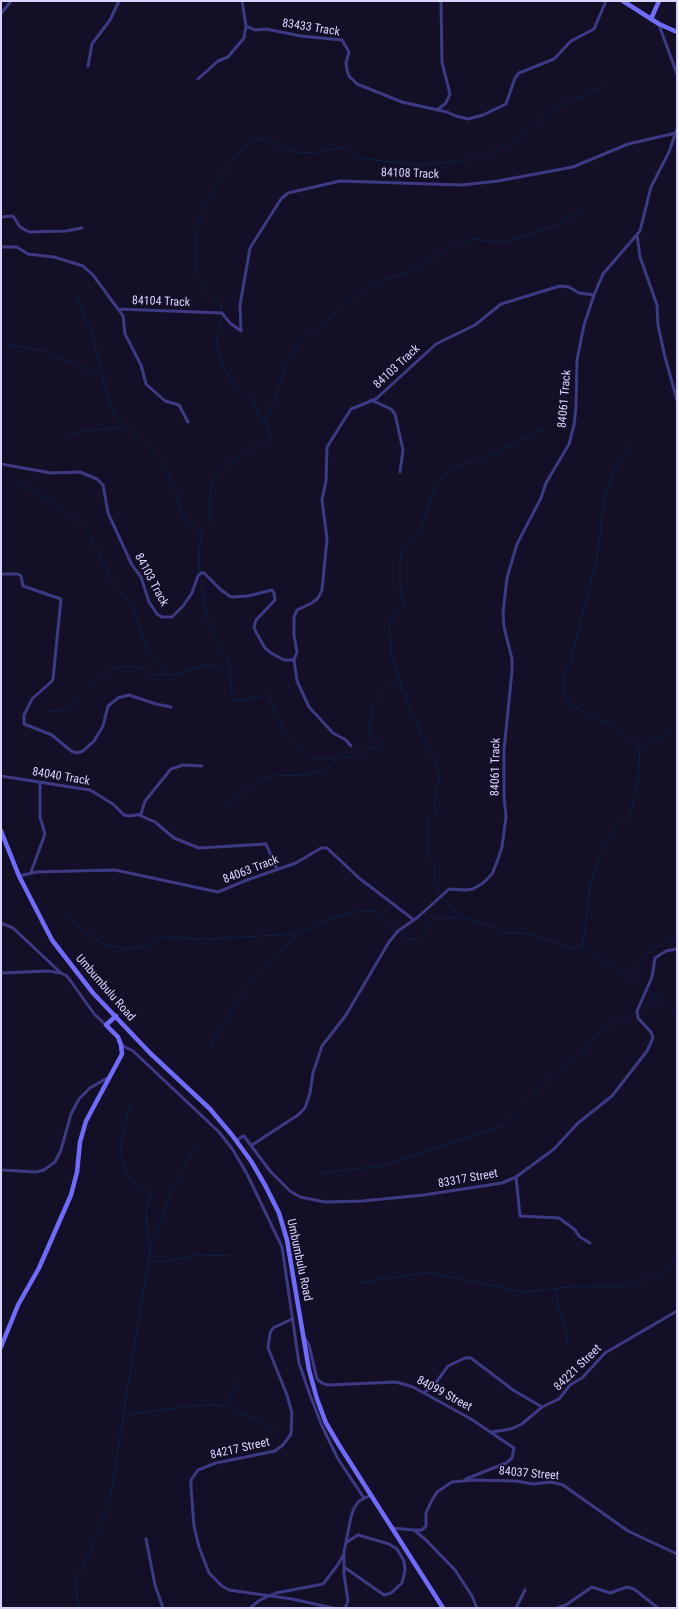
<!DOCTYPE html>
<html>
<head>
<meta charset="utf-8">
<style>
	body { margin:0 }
	#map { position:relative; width:678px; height:1609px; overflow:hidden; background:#130f26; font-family:"Roboto Condensed",sans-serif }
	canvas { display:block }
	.frame { position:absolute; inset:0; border:2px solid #d9d4ff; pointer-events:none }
</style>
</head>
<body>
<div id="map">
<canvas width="678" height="1609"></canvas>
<div class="frame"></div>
</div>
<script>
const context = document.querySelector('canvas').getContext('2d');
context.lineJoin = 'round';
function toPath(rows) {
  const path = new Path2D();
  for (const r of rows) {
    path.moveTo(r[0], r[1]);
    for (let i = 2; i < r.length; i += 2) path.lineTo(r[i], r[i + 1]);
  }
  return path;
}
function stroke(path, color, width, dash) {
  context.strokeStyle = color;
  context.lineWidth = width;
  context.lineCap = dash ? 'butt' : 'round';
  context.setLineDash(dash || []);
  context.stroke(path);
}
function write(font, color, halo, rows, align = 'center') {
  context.font = font + ' "Roboto Condensed",sans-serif';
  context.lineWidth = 3;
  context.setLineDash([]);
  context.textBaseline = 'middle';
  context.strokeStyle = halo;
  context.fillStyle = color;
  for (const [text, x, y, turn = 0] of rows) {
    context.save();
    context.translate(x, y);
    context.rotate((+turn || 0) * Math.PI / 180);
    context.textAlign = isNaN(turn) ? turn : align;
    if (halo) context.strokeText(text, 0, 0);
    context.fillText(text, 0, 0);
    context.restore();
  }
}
stroke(toPath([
	[77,297,92,333,109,401,115,415,164,465,175,487,180,508,188,522,201,532],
	[222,313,220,304,206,289,197,275,195,257,196,232,205,204,223,173,238,154,253,140,264,139,296,152,314,153,342,147,358,158,418,165,464,161,496,151,517,140,553,109,604,86],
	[6,344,43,351,102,375],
	[266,422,285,367,300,341,332,317,363,289,412,270,444,251,472,239,501,242,530,235,560,223,585,208],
	[67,435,91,430,126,427],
	[16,482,48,499,76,519,91,537,112,581,128,600,134,611,148,652,168,675],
	[199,573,199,551,202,530,210,521,210,495,213,479,224,467,246,453,246,448,249,445,254,450,270,439,270,433,266,422,261,419,251,396,238,390,225,370,216,343,222,316],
	[201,580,209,626,230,664,230,677,233,700,242,700,268,695,284,731,315,760,332,758,335,761,343,756,353,758,361,755,368,749,374,747,379,751,383,749,383,745,380,740,372,737,368,731,373,706,388,688,393,686,402,689,420,732,429,747,440,777,434,800,436,816,432,816,429,818,427,843,428,854,435,863,434,883,440,894],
	[402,689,391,651,389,626,396,613,404,605,400,590,400,561,402,550,407,543,417,537,436,485,450,469,486,458,545,428],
	[48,712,63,710,77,702,103,675,114,669,126,666,139,668,156,675,172,675,208,665,219,668,229,674],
	[640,748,672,730],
	[225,804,237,799,252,785,272,776,306,775,320,772,334,762],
	[442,897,461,918,471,919,506,933,524,933,571,948,576,946,583,948,645,988],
	[60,911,84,931,102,943,125,949,144,947,163,937,204,939,298,934,330,919,359,911,375,911,398,930],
	[399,932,408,939,415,939,419,937,435,918,461,918],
	[583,948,590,884,598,860,613,832,631,812,638,781,640,748,612,724,589,715,569,703,564,693,565,675,566,668,570,664,597,558,604,500,616,468,630,445],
	[628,975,641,964,647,954,663,943,677,939],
	[648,990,677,1014],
	[639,1012,657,996],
	[210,1047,244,990,297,935],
	[131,1103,120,1145,122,1162,129,1176,136,1185,151,1194,146,1208,149,1252],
	[321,1173,381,1166,502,1126,520,1110,539,1088,565,1065,584,1052,595,1036,613,1023,636,1013],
	[150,1256,153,1261,158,1262,200,1255,235,1256],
	[360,1283,426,1272,524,1292,569,1287,626,1286,660,1274,677,1259],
	[556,1288,558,1305,566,1331,567,1346],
	[225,1406,241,1379],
	[124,1415,202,1405,225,1406,261,1422,278,1433],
	[79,1608,75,1583,98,1534,110,1498,151,1245,171,1192,195,1147]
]), '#0c2248', 1);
stroke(toPath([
	[1,14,11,1],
	[659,25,677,74],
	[246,26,255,30,266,29,301,36,342,40,349,52,346,63,347,70,349,76,357,84,402,102,447,112,456,116,468,119,483,115,506,104,515,78,519,73,554,59,571,41,594,29,606,1],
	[88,66,92,44,110,20,119,1],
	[198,79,218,61,228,57,244,38,246,26,242,1],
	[437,110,446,103,450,94,442,62,441,1],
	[1,217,13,216,20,227,29,232,66,231,82,228],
	[637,235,640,257,657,305,658,325,665,357,677,400],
	[1,247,17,247,28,254,54,257,83,266,93,275,118,309,222,313,230,323,241,331],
	[118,309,123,316,125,334,141,365,146,384,165,401,179,405,188,422],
	[241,331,240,305,250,248,281,199,288,193,340,181,462,185,498,181,573,167,628,144,676,133],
	[371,400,391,409,395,414,403,450,400,472],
	[1,464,51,473,80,472,97,479,103,485,108,513,132,565,141,577,149,602,157,614,162,617,172,617,183,606,192,593,198,576,201,573,204,573,221,590,231,597,248,596,272,590,274,593,275,600,256,620,254,627,256,632,265,648,271,653,284,660,294,660,297,652,294,635,294,617,297,610,312,603,318,598,322,590,327,539,322,500,326,481,327,447,351,409,376,399,436,344,475,325,501,304,560,286,569,287,579,293,594,295,603,274,640,231,651,187,669,152,677,129],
	[1,574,18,574,21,576,23,586,61,599,53,679,51,682,32,699,24,715,24,724,52,735,71,751,77,753,83,751,94,741,103,726,108,706,118,698,129,695,156,704,171,707],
	[294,660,297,681,309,707,333,733,346,740,351,746],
	[1,776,90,790,113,804,124,815,130,816,141,814,145,801,171,769,183,765,202,766],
	[139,815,155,822,174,838,199,848,266,844,277,869],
	[31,872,45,834,40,817,40,783],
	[19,876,36,872,115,870,218,892,247,880,296,863,321,848,327,848,359,878,414,920],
	[1,923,13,928,61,973],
	[1,973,48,971,61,973,67,976,95,1015,106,1025],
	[121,1045,133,1051,219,1132,233,1150,247,1174,282,1247,299,1363,310,1395,322,1426,338,1459,364,1498],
	[237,1141,241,1137,244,1136,270,1171,290,1191,300,1197,325,1202,362,1201,424,1195,502,1183,516,1177,554,1149,578,1123,612,1096,647,1051,653,1038,651,1032,638,1018,637,1011,652,977,655,958,666,951,677,949],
	[252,1145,298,1115,305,1108,310,1093,313,1073,322,1046,346,1015,389,942,398,931,418,917,449,889,465,890,473,889,483,883,492,874,497,862,502,847,506,817,504,796,504,750,512,671,512,659,504,627,503,613,507,578,517,544,541,498,546,483,569,444,574,425,576,407,577,360,584,325,594,295],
	[1,1170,36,1172,44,1170,55,1162,61,1150,71,1114,79,1099,90,1088,109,1077],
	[516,1177,520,1216,559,1218,574,1229,580,1237,590,1243],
	[292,1319,273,1328,270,1333,268,1348,287,1395,292,1413,291,1434,283,1445,275,1451,216,1463,198,1470,191,1480,191,1488,194,1526,199,1547,209,1573,222,1586,229,1590,292,1599,333,1608],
	[304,1337,309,1345,317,1379,322,1383,328,1385,396,1382,413,1387,471,1419,514,1448,512,1458,506,1463,466,1479],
	[425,1392,435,1384,448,1366,465,1358,471,1358,513,1390,542,1407],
	[492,1432,511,1429,522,1424,542,1407,559,1399,570,1385,582,1378,605,1353,677,1311],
	[392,1528,414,1530,422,1530,426,1526,426,1513,431,1502,437,1492,452,1482,474,1480,516,1481,533,1484,551,1482,563,1485,628,1531,677,1554],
	[414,1530,426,1540,455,1570,472,1596,477,1608],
	[146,1539,155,1585,163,1608],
	[344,1567,384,1595,391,1593,402,1583,405,1570,404,1561,397,1549,389,1544,358,1535,347,1542],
	[250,1608,260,1600,276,1593,323,1584,337,1566,344,1554],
	[345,1608,348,1601,344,1574,344,1552,351,1517,354,1508,359,1501,371,1495],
	[516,1608,525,1590],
	[557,1608,566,1605,592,1587,610,1593,627,1587,634,1589,658,1608]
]), '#3d3a85', 3);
stroke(toPath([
	[623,1,659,24,677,32],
	[651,19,659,1],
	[1,831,19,876,52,940,93,993,150,1053,210,1109,232,1135,251,1161,265,1185,279,1213,287,1240,309,1370,317,1399,326,1423,339,1445,443,1608],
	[1,1347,18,1305,39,1268,71,1195,77,1172,80,1142,86,1121,122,1054,121,1045,118,1037,106,1025,116,1016]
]), '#6f6bff', 4.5);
write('12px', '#d9d4ff', '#130f26', [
	["83433 Track",311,28,9],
	["84108 Track",410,174,2],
	["84104 Track",161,302,2],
	["84103 Track",397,367,-43],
	["84061 Track",565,399,-85],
	["84103 Track",151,580,62],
	["84061 Track",496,767,-89],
	["84040 Track",61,777,10],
	["84063 Track",251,870,-21],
	["Umbumbulu Road",105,988,49],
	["83317 Street",468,1179,-10],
	["Umbumbulu Road",299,1260,78],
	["84221 Street",578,1368,-44],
	["84099 Street",444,1394,28],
	["84217 Street",240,1449,-13],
	["84037 Street",529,1474,5]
]);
</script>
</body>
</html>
